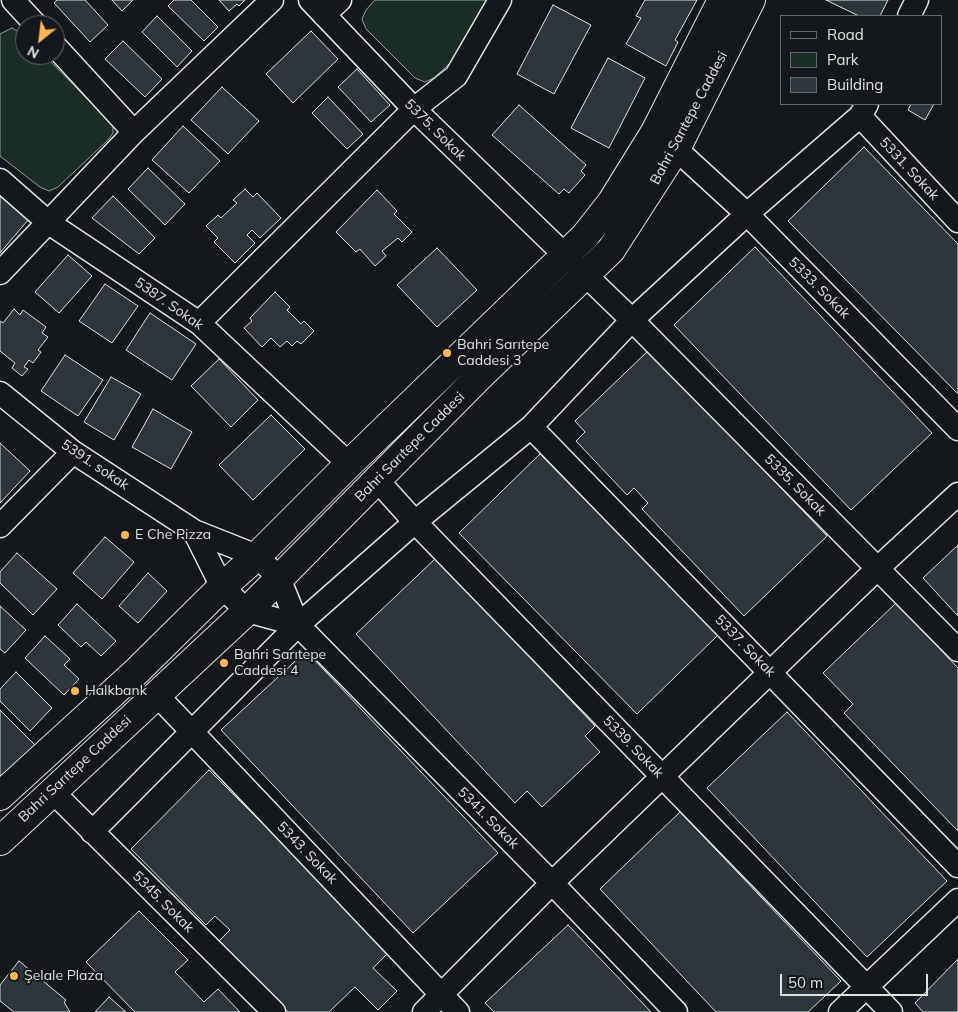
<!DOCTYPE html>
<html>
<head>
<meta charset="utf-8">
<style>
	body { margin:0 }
	#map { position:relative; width:958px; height:1012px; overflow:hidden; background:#14181c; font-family:Mulish,sans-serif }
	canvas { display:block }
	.legend { position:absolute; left:780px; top:15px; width:162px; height:90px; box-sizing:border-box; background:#14181c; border:1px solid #626a69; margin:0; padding:6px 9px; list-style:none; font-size:15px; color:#d8e6dc }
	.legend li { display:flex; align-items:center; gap:10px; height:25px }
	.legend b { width:25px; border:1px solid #626a69 }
	.north { position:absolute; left:15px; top:15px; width:50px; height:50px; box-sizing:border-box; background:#14181c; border:1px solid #626a69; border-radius:50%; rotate:209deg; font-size:14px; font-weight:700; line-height:20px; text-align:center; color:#d8e6dc }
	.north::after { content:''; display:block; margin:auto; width:18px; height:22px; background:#ffb74d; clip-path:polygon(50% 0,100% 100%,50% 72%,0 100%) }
	.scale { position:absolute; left:780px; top:974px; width:148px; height:22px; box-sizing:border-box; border:2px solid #d8e6dc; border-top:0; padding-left:6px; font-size:15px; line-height:18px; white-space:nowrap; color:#d8e6dc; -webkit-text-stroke:4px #14181c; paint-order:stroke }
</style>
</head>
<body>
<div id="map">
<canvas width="958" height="1012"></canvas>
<ul class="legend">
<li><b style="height:6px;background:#14181c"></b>Road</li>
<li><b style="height:14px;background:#1a2d24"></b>Park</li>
<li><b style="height:14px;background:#2c363c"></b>Building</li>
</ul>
<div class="north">N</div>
<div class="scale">50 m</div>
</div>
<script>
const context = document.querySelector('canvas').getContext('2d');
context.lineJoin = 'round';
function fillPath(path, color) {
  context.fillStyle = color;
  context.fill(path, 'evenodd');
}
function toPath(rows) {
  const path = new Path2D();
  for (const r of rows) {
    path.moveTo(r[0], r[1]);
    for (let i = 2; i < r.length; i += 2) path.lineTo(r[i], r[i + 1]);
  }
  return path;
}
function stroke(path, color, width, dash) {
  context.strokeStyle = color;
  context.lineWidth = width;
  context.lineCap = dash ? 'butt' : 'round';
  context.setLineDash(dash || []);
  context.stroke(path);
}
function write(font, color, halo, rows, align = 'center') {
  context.font = font + ' Mulish,sans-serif';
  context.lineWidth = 4;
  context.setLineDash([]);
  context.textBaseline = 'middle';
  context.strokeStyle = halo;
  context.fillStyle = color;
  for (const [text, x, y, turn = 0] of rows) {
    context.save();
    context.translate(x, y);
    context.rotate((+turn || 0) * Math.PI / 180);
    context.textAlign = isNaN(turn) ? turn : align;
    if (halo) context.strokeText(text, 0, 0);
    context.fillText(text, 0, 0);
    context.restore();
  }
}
const green = toPath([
	[375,0,495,0,466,48,434,78,425,82,415,78,366,29,362,19,366,10,375,0],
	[12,28,25,36,25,55,44,55,113,125,113,133,109,139,58,187,49,191,40,187,0,156,0,34,12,28]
]);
fillPath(green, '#1a2d24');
stroke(green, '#939e99', 1);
const building = toPath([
	[57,0,85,0,108,25,90,42,54,3,57,0],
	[112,0,133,0,122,11,112,0],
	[174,0,191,0,218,27,204,41,168,6,174,0],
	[219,0,245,0,239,6,237,4,229,11,219,0],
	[645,0,697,0,675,40,678,42,666,66,626,44,641,18,636,16,645,0],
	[826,0,888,0,880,16,859,16,826,0],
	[553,5,591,25,554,94,517,74,553,5],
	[157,16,192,51,177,67,142,32,157,16],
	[311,31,338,59,293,103,266,74,311,31],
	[123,41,162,79,145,97,105,59,123,41],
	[608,58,645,78,609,148,571,128,608,58],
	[357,69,390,105,371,122,338,87,357,69],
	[222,87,259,121,228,154,191,120,222,87],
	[328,97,363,134,347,149,312,113,328,97],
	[911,104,934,104,925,120,908,110,911,104],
	[519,105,586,165,581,171,585,175,569,193,564,189,559,194,492,135,519,105],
	[183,126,220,161,189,193,152,160,183,126],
	[864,147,958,244,958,394,788,221,864,147],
	[148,168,185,204,165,225,128,189,148,168],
	[245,189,253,197,257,193,281,218,260,238,252,230,247,235,255,243,235,263,214,242,218,238,206,226,218,215,221,218,237,203,233,200,245,189],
	[377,190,397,211,394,214,412,232,402,242,398,238,382,251,386,256,375,266,360,249,356,252,336,232,377,190],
	[0,196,28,220,0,253,0,196],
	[113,196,155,238,139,254,92,218,113,196],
	[755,247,932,433,851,510,674,325,755,247],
	[437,248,477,290,437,327,397,285,437,248],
	[68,255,92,276,59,313,35,292,68,255],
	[105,284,138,306,112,343,79,321,105,284],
	[275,292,290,307,287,310,301,324,304,321,314,331,301,344,297,341,292,346,287,341,280,347,271,338,262,347,244,328,252,321,250,318,275,292],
	[14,309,20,315,23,310,46,327,42,333,48,337,38,350,41,352,33,363,29,360,24,367,28,369,22,376,12,368,15,363,0,351,0,321,3,323,14,309],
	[150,313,196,344,172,380,126,350,150,313],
	[649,350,827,536,744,616,642,509,648,503,634,488,627,495,576,441,585,432,575,421,649,350],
	[65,355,103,380,78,416,41,391,65,355],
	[219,359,258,400,231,427,191,386,219,359],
	[111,377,141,394,114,440,84,422,111,377],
	[153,409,192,432,171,469,132,447,153,409],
	[271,415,305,449,253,500,219,465,271,415],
	[0,443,30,471,0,503,0,443],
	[540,454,718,635,637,714,459,533,540,454],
	[105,537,134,562,102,599,73,573,105,537],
	[958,545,958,616,923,578,958,545],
	[17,553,57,589,33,615,0,583,0,572,17,553],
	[436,558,595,726,585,736,600,752,542,807,527,791,515,803,356,634,436,558],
	[148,573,167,591,138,623,119,606,148,573],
	[896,603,958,668,958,831,844,713,853,704,823,673,896,603],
	[77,604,116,641,101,656,86,642,81,647,58,625,77,604],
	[0,606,26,630,5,653,0,649,0,606],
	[45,636,70,659,64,665,79,679,64,695,25,658,45,636],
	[306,651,498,853,413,933,221,730,306,651],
	[16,672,52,708,30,731,0,701,0,689,16,672],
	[0,710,35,745,2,777,0,775,0,710],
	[787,712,947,881,867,957,707,788,787,712],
	[209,770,390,951,373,968,397,991,378,1010,355,987,329,1012,288,1012,218,942,230,930,215,916,206,925,131,849,209,770],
	[680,812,841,981,808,1012,716,1012,600,889,680,812],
	[139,911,188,960,175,972,204,1002,218,989,240,1012,135,1012,86,962,139,911],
	[568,925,651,1012,494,1012,485,1003,568,925],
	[958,959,958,1012,923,1012,915,1003,958,959],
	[19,961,66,1000,64,1002,70,1012,14,1012,0,1001,0,985,19,961],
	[109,997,126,1012,95,1012,109,997]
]);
fillPath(building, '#2c363c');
stroke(building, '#d8e6dc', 1);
const minor = toPath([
	[13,0,36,25],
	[310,0,414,109,632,320,958,650],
	[324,15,340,0],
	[909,16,917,0],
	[55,46,134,132],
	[860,116,958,221],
	[676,149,747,214,958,429],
	[0,180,49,223,199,323,349,464],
	[0,273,134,132,272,0],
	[199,323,414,109,456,76,500,0],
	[0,393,73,452,194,531,257,556,279,578,298,625,552,883,676,1012],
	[531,427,958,866],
	[377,480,415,522,891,1012],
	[0,526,73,452],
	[194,531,222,587,247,611,298,625],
	[156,694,458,1012],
	[52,791,274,1012],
	[92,832,298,625,415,522,531,427,632,320,747,214,860,116,867,104],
	[424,1012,552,883,878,568,958,494],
	[840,1012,958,900]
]);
const major = toPath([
	[0,796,137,671,222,587,257,556,349,464,585,236,611,203,655,132,722,0],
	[0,841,247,611,480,376,611,250,676,149,751,0]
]);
stroke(minor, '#d8e6dc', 25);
stroke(major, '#d8e6dc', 30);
stroke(minor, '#14181c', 22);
stroke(major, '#14181c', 28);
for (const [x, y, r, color] of [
	[447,353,5,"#ffb74d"],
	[125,535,5,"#ffb74d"],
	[224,663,5,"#ffb74d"],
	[75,691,5,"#ffb74d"],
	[14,976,5,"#ffb74d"]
]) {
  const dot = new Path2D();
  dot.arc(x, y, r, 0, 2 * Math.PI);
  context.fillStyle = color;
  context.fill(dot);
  stroke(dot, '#14181c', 2);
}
write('14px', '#d8e6dc', '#14181c', [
	["Bahri Sarıtepe Caddesi",689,118,-62],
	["5375. Sokak",435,130,45],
	["5331. Sokak",909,169,47],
	["5333. Sokak",819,288,45],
	["5387. Sokak",169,304,35],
	["Bahri Sarıtepe Caddesi",410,447,-45],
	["5391. sokak",95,465,34],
	["5335. Sokak",795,485,45],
	["5337. Sokak",745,646,46],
	["5339. Sokak",633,747,46],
	["Bahri Sarıtepe Caddesi",75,769,-43],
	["5341. Sokak",488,818,45],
	["5343. Sokak",307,853,46],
	["5345. Sokak",163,902,45]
]);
write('14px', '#d8e6dc', '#14181c', [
	["Bahri Sarıtepe",457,345],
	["Caddesi 3",457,361],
	["E Che Pizza",135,535],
	["Bahri Sarıtepe",234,655],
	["Caddesi 4",234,671],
	["Halkbank",85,691],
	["Şelale Plaza",24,976]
], 'left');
</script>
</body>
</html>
